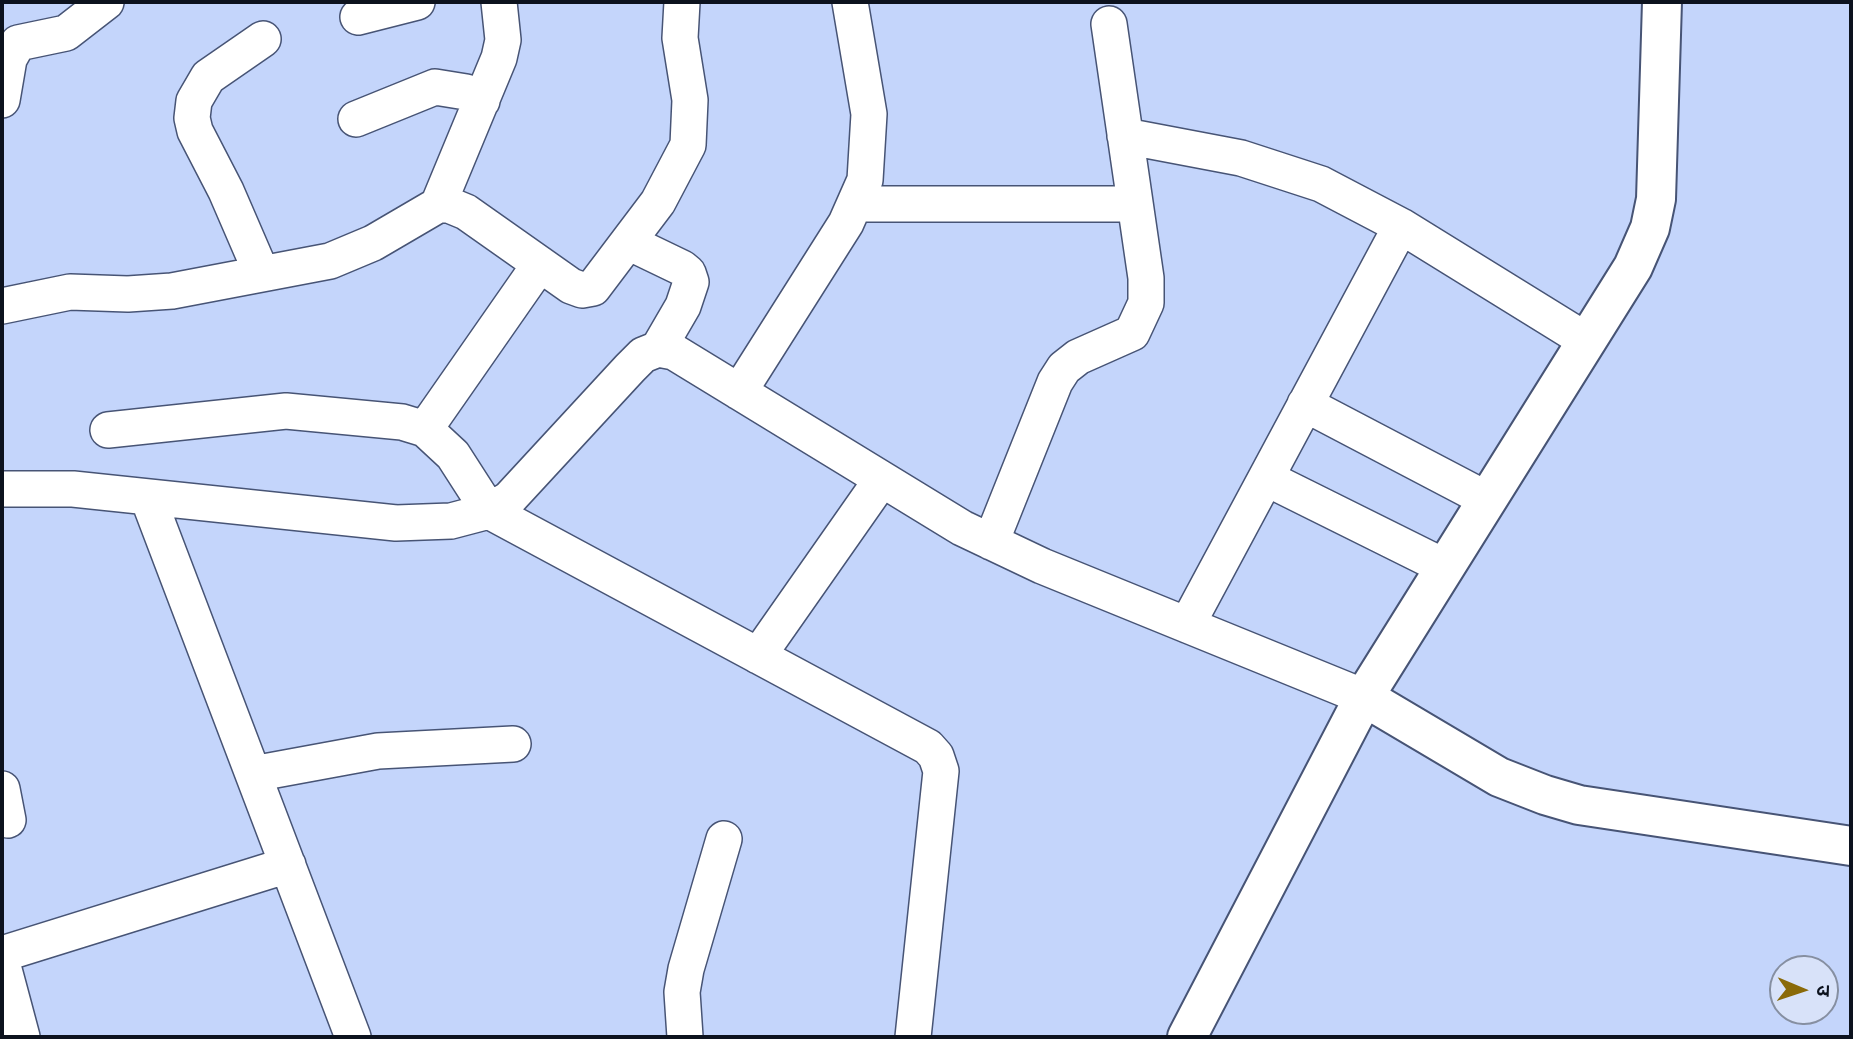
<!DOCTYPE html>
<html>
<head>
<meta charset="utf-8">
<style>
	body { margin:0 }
	#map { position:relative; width:1853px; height:1039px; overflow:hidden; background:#c4d5fb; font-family:"DM Sans","Noto Sans Devanagari",sans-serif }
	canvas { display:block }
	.frame { position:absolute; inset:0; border:4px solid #0c121e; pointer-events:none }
	.north { position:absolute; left:1769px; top:955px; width:70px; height:70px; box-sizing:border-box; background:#d8e2f9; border:2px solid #868fa1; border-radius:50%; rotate:92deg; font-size:19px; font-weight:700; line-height:28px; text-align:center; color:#0c121e }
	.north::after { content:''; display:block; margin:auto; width:24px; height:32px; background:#8a6a09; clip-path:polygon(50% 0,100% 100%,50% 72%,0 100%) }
</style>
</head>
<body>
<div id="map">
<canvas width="1853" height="1039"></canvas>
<div class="frame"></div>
<div class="north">उ</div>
</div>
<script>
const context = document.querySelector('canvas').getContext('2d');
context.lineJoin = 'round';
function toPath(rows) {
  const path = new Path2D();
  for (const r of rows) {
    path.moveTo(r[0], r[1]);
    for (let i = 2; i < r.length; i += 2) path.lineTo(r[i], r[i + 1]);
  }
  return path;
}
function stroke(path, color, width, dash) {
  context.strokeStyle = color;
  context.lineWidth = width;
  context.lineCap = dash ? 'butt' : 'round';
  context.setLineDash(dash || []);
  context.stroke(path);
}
const minor = toPath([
	[358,17,417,2],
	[2,100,9,59,18,43,66,33,106,2],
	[356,119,435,87,466,92,482,101],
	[1125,136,1241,158,1321,184,1401,226,1587,341],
	[857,204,1135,204],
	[438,205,499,58,503,40,499,2],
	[628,242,682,268,688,273,691,282,683,306,658,349],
	[261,272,226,191,195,131,192,118,194,101,208,77,263,39],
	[2,306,70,292,128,294,172,291,330,261,373,243,438,205,449,205,466,212,571,286,582,290,593,288,658,202,688,145,690,100,680,38,682,2],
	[739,392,846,223,865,180,869,114,850,2],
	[1305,404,1488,500],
	[425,429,540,264],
	[108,430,286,411,402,422,425,429,453,455,489,511,928,747,936,756,941,771,913,1037],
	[1266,478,1445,567],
	[2,489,73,489,396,523,451,521,489,511,509,499,630,368,643,355,658,349,674,352,962,528,1042,566,1364,697],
	[148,498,353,1037],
	[991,542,1055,382,1064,368,1078,357,1132,333,1146,303,1146,278,1109,24],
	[1187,625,1401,226],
	[758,656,882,479],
	[253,774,378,751,513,744],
	[2,789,8,820],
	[2,954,288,865],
	[2,962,22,1037],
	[685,1037,682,992,686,969,724,839]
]);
const tertiary = toPath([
	[1364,697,1499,777,1545,795,1579,805,1851,846],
	[1187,1037,1364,697,1633,267,1650,228,1656,199,1662,2]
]);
stroke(minor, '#475475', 38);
stroke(tertiary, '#475475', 42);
stroke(minor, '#fff', 35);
stroke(tertiary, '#fff', 38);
</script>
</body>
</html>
